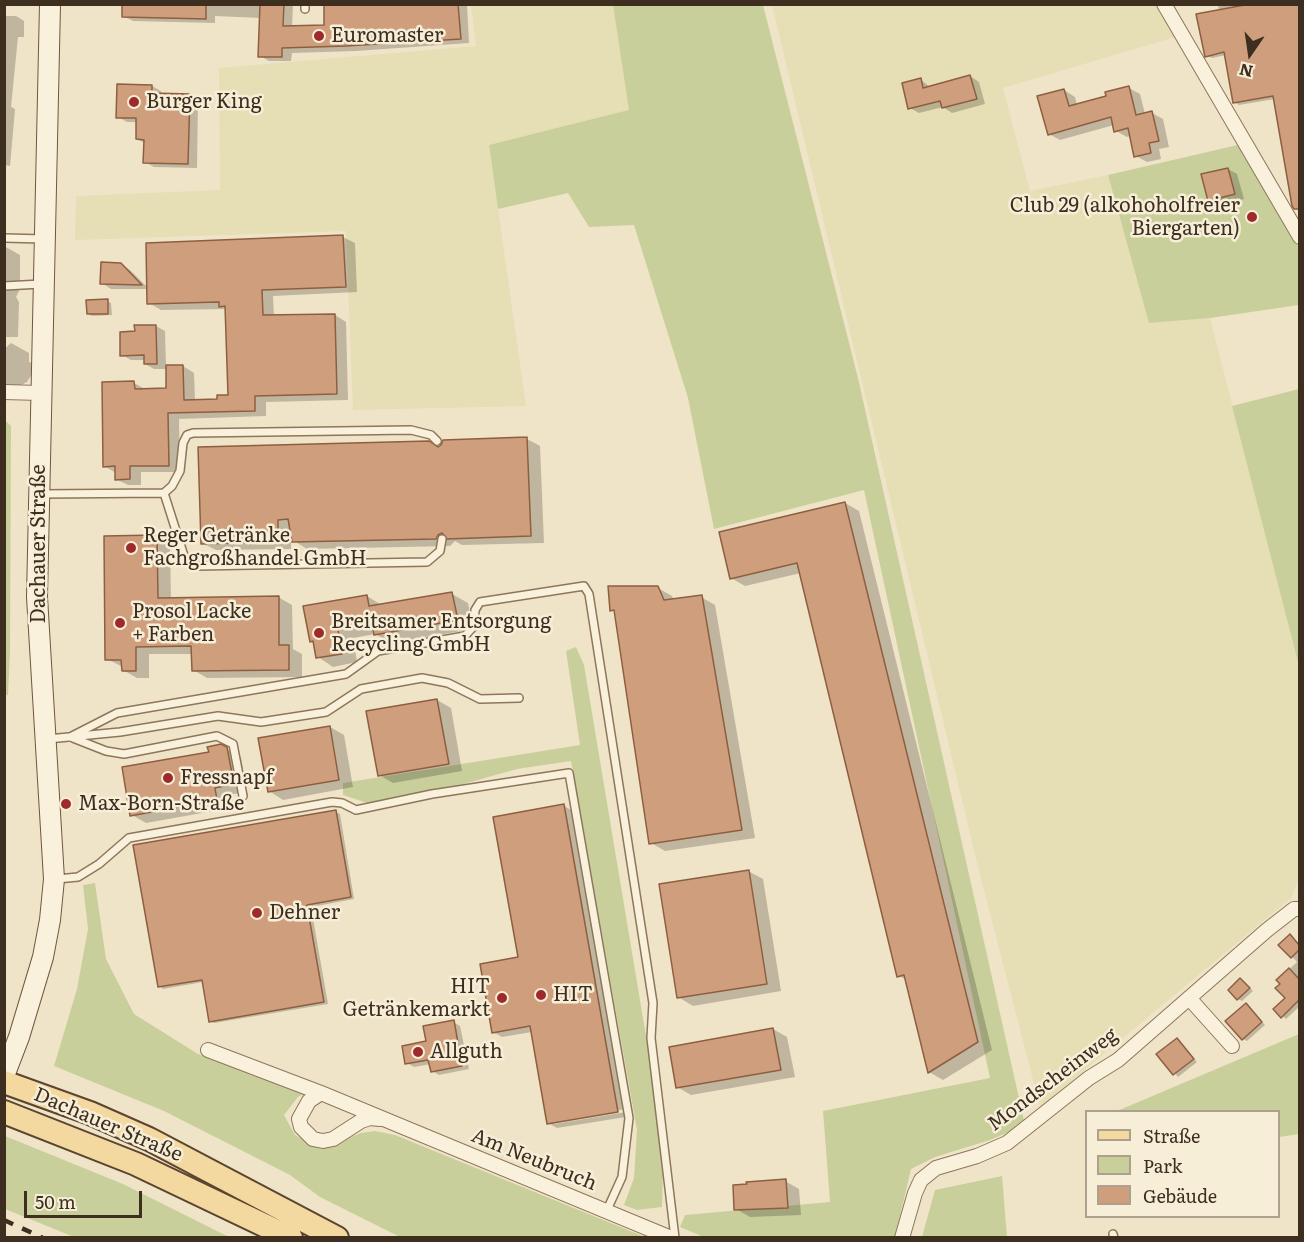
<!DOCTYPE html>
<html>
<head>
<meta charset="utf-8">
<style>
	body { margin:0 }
	#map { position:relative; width:1304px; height:1242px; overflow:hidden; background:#f0e4c8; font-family:Literata,serif }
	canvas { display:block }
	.frame { position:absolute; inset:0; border:6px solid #3d2e20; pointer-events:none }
	.legend { position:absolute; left:1085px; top:1110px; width:195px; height:108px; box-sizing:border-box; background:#f7eed8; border:2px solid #ada18e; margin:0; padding:8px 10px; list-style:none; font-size:18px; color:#3d2e20 }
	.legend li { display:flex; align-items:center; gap:12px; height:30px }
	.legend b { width:30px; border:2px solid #ada18e }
	.north { position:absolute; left:1220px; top:24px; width:60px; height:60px; -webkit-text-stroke:4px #f7eed8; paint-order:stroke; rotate:193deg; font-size:16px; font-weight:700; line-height:24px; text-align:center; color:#3d2e20 }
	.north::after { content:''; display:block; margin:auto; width:21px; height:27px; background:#3d2e20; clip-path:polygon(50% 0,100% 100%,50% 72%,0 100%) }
	.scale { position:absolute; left:24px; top:1191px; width:118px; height:27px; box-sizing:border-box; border:3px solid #3d2e20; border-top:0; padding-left:8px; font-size:18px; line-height:21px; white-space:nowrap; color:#3d2e20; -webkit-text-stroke:4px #f7eed8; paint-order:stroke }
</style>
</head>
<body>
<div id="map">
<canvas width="1304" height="1242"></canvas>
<div class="frame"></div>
<ul class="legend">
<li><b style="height:8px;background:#f3d9a0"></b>Straße</li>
<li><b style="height:16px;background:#c9cf9b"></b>Park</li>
<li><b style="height:16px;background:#cf9f7d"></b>Gebäude</li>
</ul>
<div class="north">N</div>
<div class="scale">50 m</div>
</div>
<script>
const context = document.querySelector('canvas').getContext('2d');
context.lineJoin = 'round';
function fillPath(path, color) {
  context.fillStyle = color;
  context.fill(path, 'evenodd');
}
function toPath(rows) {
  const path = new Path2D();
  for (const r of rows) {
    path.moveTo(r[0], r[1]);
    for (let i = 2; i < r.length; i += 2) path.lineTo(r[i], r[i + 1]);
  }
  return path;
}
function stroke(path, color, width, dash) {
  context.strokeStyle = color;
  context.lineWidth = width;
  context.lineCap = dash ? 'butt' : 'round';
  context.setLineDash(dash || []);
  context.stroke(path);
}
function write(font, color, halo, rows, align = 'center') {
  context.font = font + ' Literata,serif';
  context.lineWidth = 5;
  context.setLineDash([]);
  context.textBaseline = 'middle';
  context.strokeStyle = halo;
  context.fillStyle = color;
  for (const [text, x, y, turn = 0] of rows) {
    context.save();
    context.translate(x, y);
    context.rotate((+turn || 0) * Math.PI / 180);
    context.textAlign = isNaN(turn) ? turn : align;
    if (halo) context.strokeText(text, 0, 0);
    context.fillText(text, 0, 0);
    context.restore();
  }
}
fillPath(toPath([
	[471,5,613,5,630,111,489,145,526,406,353,410,346,231,75,240,76,196,220,190,219,68,476,46],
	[772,5,1165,5,1182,35,1003,88,1030,191,1108,175,1149,323,1210,318,1299,666,1299,880,1291,898,1040,1107,978,867]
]), '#e6deb5');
fillPath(toPath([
	[613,5,763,5,858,378,1025,1125,990,1140,935,1157,911,1169,895,1237,706,1238,680,1227,685,1215,830,1202,823,1111,990,1078,864,490,714,529,688,398,634,225,589,227,568,193,498,209,489,145,629,110],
	[1242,144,1299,239,1299,305,1210,318,1149,323,1108,175],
	[1299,389,1300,389,1299,666,1232,406],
	[4,419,11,426,10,652,8,695,5,695],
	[576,647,584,665,653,1078,663,1166,662,1207,637,1210,624,1205,634,1178,637,1130,571,761,517,769,460,785,367,803,343,795,343,783,580,745,566,651],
	[95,883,106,959,134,1014,198,1054,306,1093,298,1097,284,1115,295,1135,321,1149,361,1133,375,1131,395,1135,645,1237,400,1237,320,1197,290,1175,164,1111,54,1066,77,989,88,929,83,885],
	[1299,1034,1299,1134,1279,1137,1278,1112,1117,1111],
	[5,1136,123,1184,229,1237,74,1237,5,1209],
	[1002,1176,1007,1237,922,1237,935,1190]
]), '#c9cf9b');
fillPath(toPath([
	[123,4,293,4,292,27,325,27,325,4,467,4,469,43,356,51,292,53,291,61,269,61,260,56,261,18,215,16,215,23,133,21,123,16],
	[1218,4,1300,4,1300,196,1297,197,1275,99,1239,105,1234,102,1226,55,1212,58,1207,56,1219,12],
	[4,16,16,16,24,21,24,37,18,37,11,107,15,109,10,166,4,165],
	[970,76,979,82,985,104,952,113,943,107,919,113,910,108,921,80,930,87],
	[152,86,161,91,161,95,189,96,198,101,197,168,154,167,145,162,145,143,137,139,138,122,127,122,118,117],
	[1129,88,1140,94,1145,114,1152,113,1163,119,1169,147,1159,149,1161,159,1147,162,1136,156,1131,136,1127,137,1116,131,1114,125,1060,140,1049,134,1064,90,1075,97,1077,105,1107,97],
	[1228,169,1237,174,1244,199,1218,206,1209,200],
	[343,237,355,243,357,292,273,296,274,316,335,315,346,322,348,400,266,402,266,416,179,419,180,472,141,472,141,485,128,485,116,479,116,473,104,466,134,383,147,390,168,389,167,369,154,369,145,364,145,360,131,360,122,355,136,333,156,326,165,331,166,367,183,366,194,373,195,401,218,400,230,396,226,309,161,310,149,303,149,289,111,289,102,283,121,264,130,270,149,289],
	[4,246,20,255,20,289,16,297,19,302,18,337,4,337],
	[107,301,111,303,112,315,92,316,88,313],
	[11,343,29,353,29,362,32,363,32,374,27,382,19,386,9,386,4,383,4,349],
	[527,439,540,446,544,543,462,545,455,541,450,546,307,549,291,539,291,549,216,550,202,543,438,448],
	[845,503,859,511,992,1050,943,1080,929,1072,907,980,899,976,801,573,745,586,731,578],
	[156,537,170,544,171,599,278,597,292,605,293,649,302,654,302,677,207,678,193,670,193,654,149,654,149,678,137,678,123,670,123,667,107,659],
	[658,588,672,596,674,600,701,597,715,605,755,838,665,851,651,843,616,612,612,610],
	[452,594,468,603,473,629,391,643,375,634,353,638,357,662,333,667,318,657,315,643,311,641,367,596,383,606],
	[437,700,451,708,462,771,393,783,379,775],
	[330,727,344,735,353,787,283,800,269,791],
	[221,746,241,757,247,792,228,795,230,808,146,823,132,815],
	[564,806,573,811,626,1117,557,1128,548,1123,532,1032,502,1037,493,1032,520,958],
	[625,1109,626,1112,554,1124,554,1121],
	[336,812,340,814,354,899,311,907,328,1004,214,1023,210,1021,203,982,163,989,159,986],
	[748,871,763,879,781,991,693,1006,678,997],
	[1290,936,1300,944,1300,1006,1286,1019,1275,1009,1287,998,1282,984,1278,980,1297,962,1281,945],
	[1241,980,1253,991,1242,1001,1238,999],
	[1250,1008,1265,1025,1247,1041,1243,1039],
	[453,1022,460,1026,469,1069,439,1075,432,1071,431,1064,414,1067,407,1063,427,1042],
	[773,1029,787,1037,795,1077,691,1095,677,1087],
	[1177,1040,1197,1062,1178,1077,1159,1054],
	[785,1181,799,1189,801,1215,750,1217,736,1209]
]), '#0003');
const building = toPath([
	[122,4,206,4,206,19,122,17,122,4],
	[260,4,284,4,283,26,324,25,324,4,458,4,461,39,346,46,282,48,282,57,258,57,260,4],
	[1250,4,1299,4,1299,209,1294,209,1292,206,1273,96,1233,103,1224,52,1205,57,1196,14,1250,4],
	[970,75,977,99,942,108,940,101,908,109,902,83,921,78,923,88,970,75],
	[117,84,152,85,152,93,190,94,188,164,143,163,144,140,136,139,136,118,116,118,117,84],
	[1129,86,1136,115,1152,111,1159,141,1149,143,1151,153,1134,157,1128,128,1114,132,1111,117,1048,135,1037,96,1064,89,1069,106,1106,96,1105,92,1129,86],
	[1228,168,1235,194,1208,201,1201,174,1228,168],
	[343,235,346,287,262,290,263,315,335,314,337,394,255,396,255,411,168,413,169,466,130,466,130,479,115,480,115,466,103,467,102,382,134,381,135,389,166,388,166,365,183,365,184,400,217,399,217,395,228,395,225,306,219,307,219,302,147,304,146,243,343,235],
	[101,262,121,263,142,285,100,284,101,262],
	[108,299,108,314,87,314,86,300,108,299],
	[134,325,156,325,157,364,144,364,144,355,120,356,120,332,135,331,134,325],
	[527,437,531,536,447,539,442,533,438,535,436,539,292,542,288,519,278,520,278,542,201,544,198,447,429,441,438,447,441,445,443,440,527,437],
	[845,502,978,1042,928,1073,904,975,897,977,797,563,730,579,719,532,845,502],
	[157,535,158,598,279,596,279,645,289,645,289,670,192,671,191,646,136,647,136,671,122,671,121,660,105,660,104,536,157,535],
	[608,586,658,586,664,600,702,595,742,830,649,844,614,610,610,611,608,586],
	[452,592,458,620,374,635,372,623,338,629,342,654,316,658,313,641,310,642,303,606,367,595,369,606,452,592],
	[437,699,449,764,378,776,366,711,437,699],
	[330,726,339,780,268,792,258,738,330,726],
	[221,744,227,747,234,784,215,788,217,800,130,816,122,767,209,752,207,747,221,744],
	[564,804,618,1112,547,1124,530,1026,492,1033,480,964,518,957,493,817,564,804],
	[336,810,351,897,307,905,324,1002,209,1022,202,980,158,987,133,845,336,810],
	[749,870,767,984,677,998,659,884,749,870],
	[1290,934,1299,945,1299,950,1291,958,1278,945,1290,934],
	[1289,968,1299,979,1299,1000,1281,1018,1273,1009,1285,998,1275,988,1280,984,1276,980,1289,968],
	[1240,978,1250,988,1237,1000,1228,990,1240,978],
	[1246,1003,1262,1022,1242,1040,1225,1021,1246,1003],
	[454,1020,462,1066,431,1072,428,1060,405,1064,402,1046,426,1041,423,1026,454,1020],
	[773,1028,781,1070,676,1088,669,1047,773,1028],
	[1177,1038,1194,1059,1173,1075,1156,1054,1177,1038],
	[786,1179,788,1208,734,1210,733,1185,747,1184,746,1182,786,1179]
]);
fillPath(building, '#cf9f7d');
stroke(building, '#8d5f41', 1.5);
const lane = toPath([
	[305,4,305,9],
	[4,238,44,239],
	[4,286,41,284],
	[164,493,172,486,180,471,183,443,187,435,193,433,411,430,431,435,437,441],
	[41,494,164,493,185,559,187,562,196,566,427,562,440,551,442,539],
	[70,737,117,713,346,674,378,651,465,636,474,626,475,610,480,602,584,586,589,594,653,1003,651,1038,675,1238],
	[73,738,106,751,124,754,217,736,233,744,243,796],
	[48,739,120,732,218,716,261,722,326,712,361,689,422,678,448,683,480,699,519,698],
	[57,879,78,877,99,864,129,838,332,802,342,803,356,810,432,794,569,773,629,1118,622,1177,607,1210],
	[1113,1234,1114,1238]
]);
const street = toPath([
	[1164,4,1300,237],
	[4,392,40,393],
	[1189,998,1232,1046],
	[208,1050,321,1093,671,1238],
	[321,1093,309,1101,299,1119,301,1127,313,1139,323,1141,333,1139,361,1121,370,1118,380,1119],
	[902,1238,915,1193,921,1180,936,1168,977,1156,1007,1143,1089,1078,1118,1060,1267,930,1294,909,1300,909]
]);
const secondary = toPath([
	[4,1076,19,1037,43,957,50,920,54,879,37,597,50,4]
]);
const primary = toPath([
	[4,1082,90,1113,149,1139,337,1238],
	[4,1112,136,1164,291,1238]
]);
stroke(lane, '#8d765c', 10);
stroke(street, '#8d765c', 16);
stroke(secondary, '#6f573f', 22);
stroke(primary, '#5b4430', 26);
stroke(lane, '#faf1dc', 7);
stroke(street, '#faf1dc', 14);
stroke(secondary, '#faf1dc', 20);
stroke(primary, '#f3d9a0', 22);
stroke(toPath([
	[4,1220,43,1238]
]), '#3d2e20', 4.5, [10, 10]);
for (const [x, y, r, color] of [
	[319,36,6,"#9e2a2b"],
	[134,102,6,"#9e2a2b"],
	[1252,217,6,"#9e2a2b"],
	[131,548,6,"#9e2a2b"],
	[120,623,6,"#9e2a2b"],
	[319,633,6,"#9e2a2b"],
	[168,778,6,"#9e2a2b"],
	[66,804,6,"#9e2a2b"],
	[257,913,6,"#9e2a2b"],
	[541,995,6,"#9e2a2b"],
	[502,998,6,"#9e2a2b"],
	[418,1052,6,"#9e2a2b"]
]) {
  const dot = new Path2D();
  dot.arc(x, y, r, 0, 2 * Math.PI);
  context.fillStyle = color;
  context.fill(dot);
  stroke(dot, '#f7eed8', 2);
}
write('20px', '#3d2e20', '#f7eed8', [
	["Euromaster",331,36],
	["Burger King",146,102],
	["Club 29 (alkohoholfreier",1240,206,"right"],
	["Biergarten)",1240,229,"right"],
	["Reger Getränke",143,536],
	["Fachgroßhandel GmbH",143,559],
	["Prosol Lacke",132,612],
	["+ Farben",132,635],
	["Breitsamer Entsorgung",331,622],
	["Recycling GmbH",331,645],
	["Fressnapf",180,778],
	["Max-Born-Straße",78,804],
	["Dehner",269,913],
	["HIT",490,987,"right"],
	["Getränkemarkt",490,1010,"right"],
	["HIT",553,995],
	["Allguth",430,1052]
], 'left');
write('20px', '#3d2e20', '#f7eed8', [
	["Dachauer Straße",39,544,-90],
	["Mondscheinweg",1053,1080,-37],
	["Dachauer Straße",108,1125,23],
	["Am Neubruch",534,1160,22]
]);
</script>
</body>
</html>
